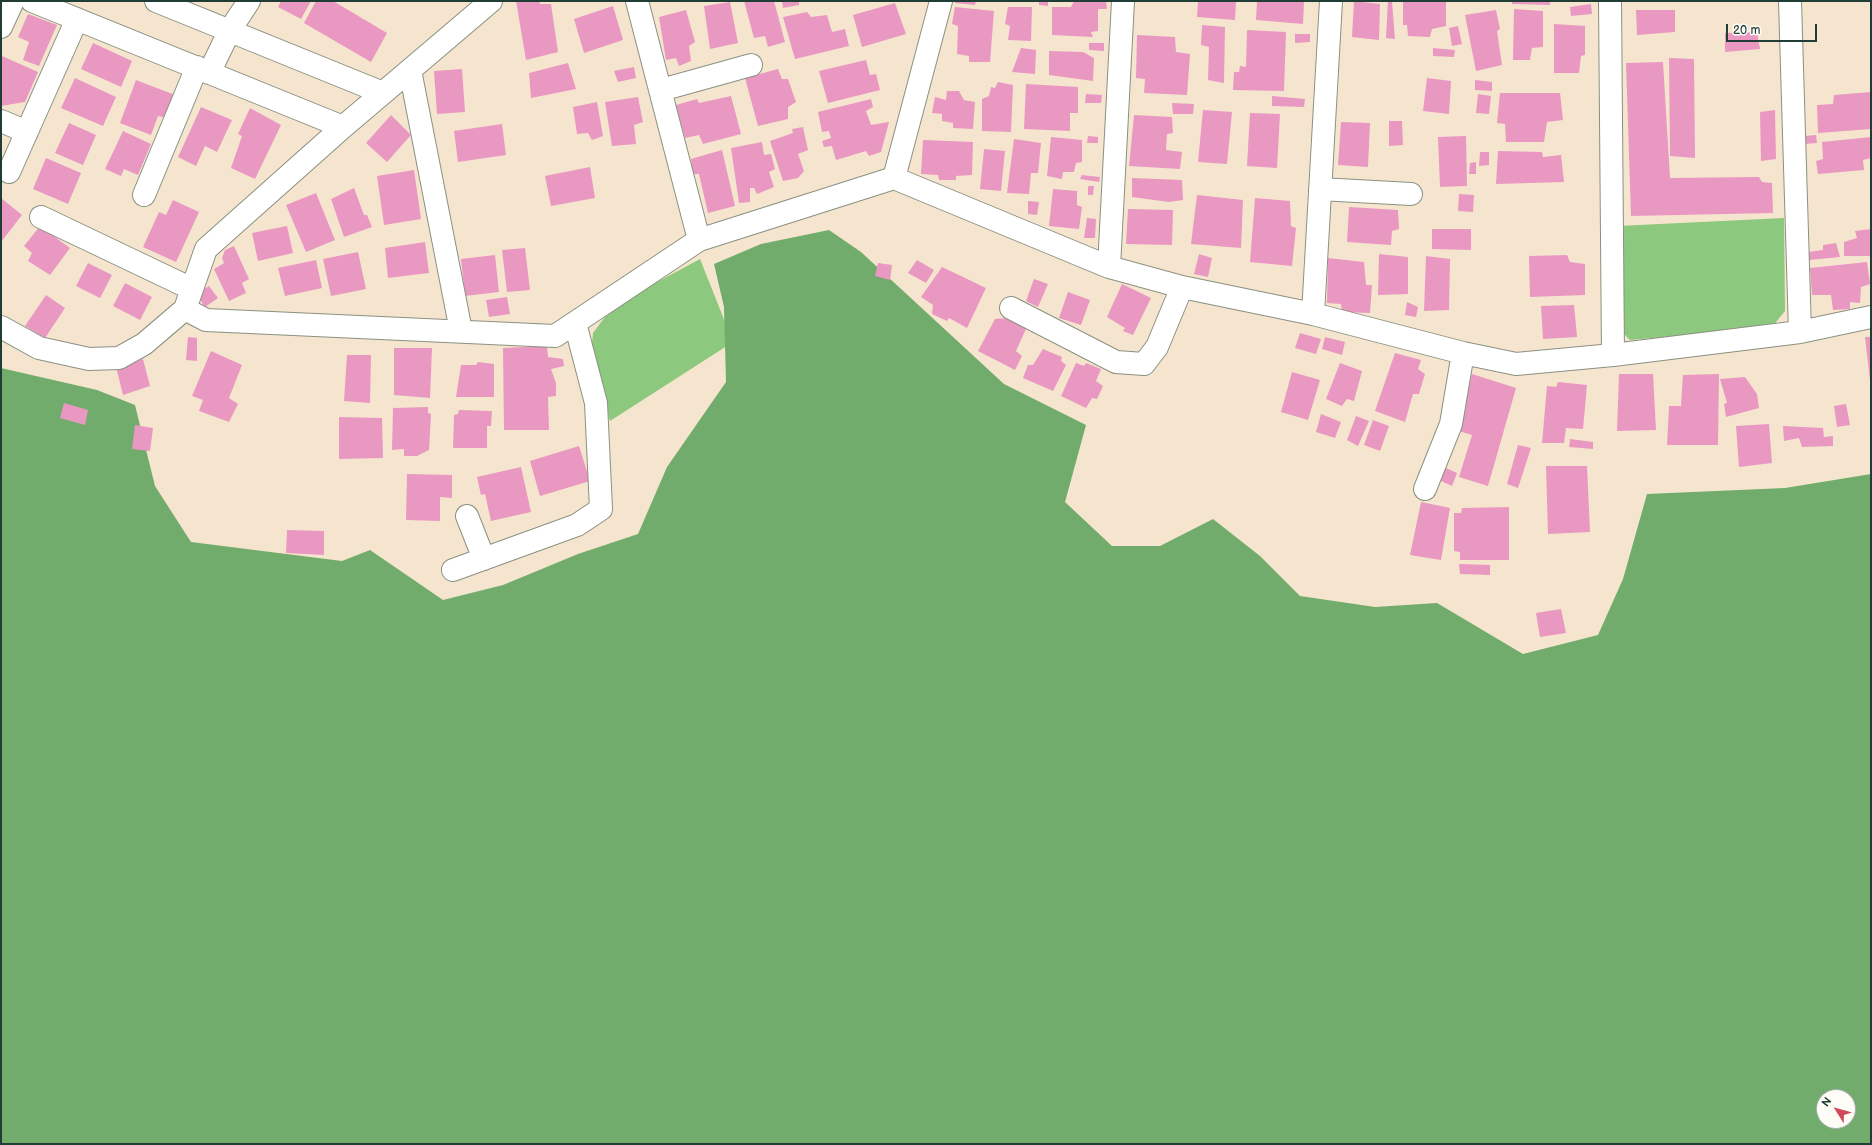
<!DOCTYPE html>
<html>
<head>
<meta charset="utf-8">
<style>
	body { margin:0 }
	#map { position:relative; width:1872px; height:1145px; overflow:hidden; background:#f6e5ce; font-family:"Balsamiq Sans",sans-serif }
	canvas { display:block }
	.frame { position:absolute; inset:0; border:2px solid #1f3d34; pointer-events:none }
	.north { position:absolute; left:1816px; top:1089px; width:40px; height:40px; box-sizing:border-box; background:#fdfcf7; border:1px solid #a4b0a9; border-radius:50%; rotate:307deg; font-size:11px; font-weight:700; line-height:16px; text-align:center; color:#1f3d34 }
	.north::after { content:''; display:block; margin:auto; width:14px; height:18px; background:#d1495b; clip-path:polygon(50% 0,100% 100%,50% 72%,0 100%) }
	.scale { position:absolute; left:1726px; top:24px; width:91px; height:18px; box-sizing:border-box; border:2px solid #1f3d34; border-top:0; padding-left:5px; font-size:12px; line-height:14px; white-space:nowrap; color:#1f3d34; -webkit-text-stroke:3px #fdfcf7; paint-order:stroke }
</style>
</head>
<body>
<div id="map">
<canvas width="1872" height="1145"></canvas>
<div class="frame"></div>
<div class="north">N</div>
<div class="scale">20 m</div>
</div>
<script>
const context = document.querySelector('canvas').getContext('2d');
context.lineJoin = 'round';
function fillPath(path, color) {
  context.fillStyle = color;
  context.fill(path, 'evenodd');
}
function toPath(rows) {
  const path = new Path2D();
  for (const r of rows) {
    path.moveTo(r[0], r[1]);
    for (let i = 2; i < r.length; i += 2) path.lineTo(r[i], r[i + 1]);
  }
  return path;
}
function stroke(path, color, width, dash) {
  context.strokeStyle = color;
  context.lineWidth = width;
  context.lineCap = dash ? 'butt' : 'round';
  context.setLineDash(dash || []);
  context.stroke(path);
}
fillPath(toPath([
	[1784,218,1785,311,1772,327,1630,340,1621,331,1618,226],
	[700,259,733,342,610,421,598,376,590,364,593,333,605,317,648,287]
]), '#8cc87d');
fillPath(toPath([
	[829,230,861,252,1004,384,1086,425,1065,502,1112,546,1160,546,1213,519,1260,556,1300,596,1375,607,1437,603,1523,654,1598,635,1623,579,1647,494,1785,488,1871,474,1871,1144,1,1144,1,368,97,390,135,405,155,486,191,542,342,561,370,550,443,600,503,585,578,554,638,534,667,467,726,382,724,307,714,264,761,244],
	[1824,1097,1848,1097,1848,1121,1824,1121]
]), '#71ac6c');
fillPath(toPath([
	[281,1,311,1,301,19,278,7],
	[316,1,333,1,387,33,371,62,304,23],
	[516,1,539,1,540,4,551,4,558,52,526,60],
	[744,1,774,1,785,42,768,47,765,36,754,38],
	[782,1,799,1,799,5,783,8],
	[955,1,976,1,975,5,955,3],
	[1039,1,1048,1,1048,6,1039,5],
	[1074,1,1106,1,1107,9,1098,9,1098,31,1091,32,1093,37,1052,35,1052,7,1071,7],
	[1198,1,1236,1,1235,20,1197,17],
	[1257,1,1304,1,1303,24,1256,20],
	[1354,1,1380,4,1379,40,1352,37],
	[1388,1,1392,1,1395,39,1386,38],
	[1403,1,1446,1,1446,26,1432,29,1430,37,1408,36,1407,25,1403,25],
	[1512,1,1550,1,1550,5,1512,4],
	[730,2,738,43,710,49,704,6],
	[895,3,906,34,862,47,853,15],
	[1591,4,1592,14,1571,16,1570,7],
	[613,6,623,40,584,53,574,19],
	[955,7,994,11,990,62,969,62,969,56,957,54,958,26,952,24],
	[1008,7,1032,7,1031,41,1008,40,1010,26,1005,24],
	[1514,9,1543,11,1543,47,1532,48,1530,60,1513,60],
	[686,10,695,42,689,46,691,61,679,66,676,58,666,60,659,17],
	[1496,10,1500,29,1497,31,1502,65,1476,71,1465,15],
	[1636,10,1675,10,1675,32,1637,35],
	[807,12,811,17,827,15,832,32,845,29,849,46,795,59,783,17],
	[28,14,57,25,39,66,23,60,29,42,18,37],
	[1554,24,1585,26,1585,55,1581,56,1579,73,1554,73],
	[1202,25,1225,27,1224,83,1208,80,1209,47,1201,45],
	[1458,26,1462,44,1452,46,1449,28],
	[1247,30,1286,32,1284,91,1233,90,1234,72,1239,72,1240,66,1246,67],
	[1757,32,1760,49,1725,52,1725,33],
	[1295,34,1310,34,1310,42,1295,43],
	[1137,35,1175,37,1176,52,1190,54,1187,95,1144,93,1145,79,1136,78],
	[93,43,132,61,121,87,81,69],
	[1089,43,1104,43,1104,51,1089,50],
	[1021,48,1036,50,1035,74,1012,72],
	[1433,48,1455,50,1454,57,1433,56],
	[1049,51,1083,52,1094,58,1093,81,1049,75],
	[2,56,38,72,25,102,1,106],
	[1669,58,1694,59,1695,158,1670,156],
	[866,60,870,75,876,74,880,90,828,103,819,71],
	[1663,62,1670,178,1759,177,1762,182,1772,183,1773,213,1631,216,1626,63],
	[568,63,576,89,531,98,529,73],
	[634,67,636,78,618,82,614,71],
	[462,69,465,112,437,114,434,71],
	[778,69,782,79,788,79,796,102,788,107,788,119,758,126,745,78],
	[75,78,116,97,103,126,61,108],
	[1427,78,1451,81,1449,114,1423,111],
	[136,80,175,95,166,118,158,116,151,135,120,123],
	[1475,80,1492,82,1492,91,1475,90],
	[998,82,1013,85,1011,132,982,131,982,99,989,96,991,87,995,88],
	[1026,84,1078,87,1078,113,1070,113,1070,131,1024,129],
	[947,91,959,91,964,100,975,102,973,129,953,128,953,123,942,121,942,114,932,113,935,97,946,100],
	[1871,92,1871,129,1818,133,1817,105,1833,104,1834,95],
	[1500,93,1560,93,1563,120,1547,122,1544,142,1506,142,1505,124,1497,123],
	[1086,94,1102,95,1101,103,1085,103],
	[1478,94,1491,96,1489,114,1476,113],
	[731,96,741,134,703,144,699,135,685,138,676,105,697,99,699,103],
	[1272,96,1305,99,1304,107,1272,106],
	[638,97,643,122,634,125,636,144,612,146,605,102],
	[871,99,873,107,866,111,871,125,889,122,881,152,869,156,866,151,836,160,832,146,824,147,822,141,831,138,829,131,822,132,818,112],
	[597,102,603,136,592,140,588,133,577,134,573,107],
	[1172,103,1194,104,1193,114,1173,114],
	[201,107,232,120,217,152,205,146,196,166,178,157],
	[250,108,281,125,255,179,231,168,242,136,238,134],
	[1203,110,1232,112,1227,164,1198,162],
	[1775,110,1776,159,1761,161,1760,112],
	[1250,113,1280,114,1277,168,1247,166],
	[391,115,411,135,387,162,366,143],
	[1134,115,1172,117,1173,133,1167,134,1166,150,1182,152,1180,169,1129,166],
	[1389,121,1402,121,1403,145,1389,146],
	[1341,122,1370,123,1368,167,1338,165],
	[69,123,96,135,83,165,55,153],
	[502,124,506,155,458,162,454,131],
	[803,127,808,150,798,154,804,171,798,178,783,181,770,141,793,133,792,129],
	[123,131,151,144,138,175,124,169,121,176,105,169],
	[1816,135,1817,143,1804,144,1804,136],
	[1088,136,1098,137,1098,143,1087,143],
	[1466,136,1467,186,1440,187,1438,137],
	[1051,137,1082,140,1082,162,1076,163,1074,172,1063,172,1062,179,1047,176],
	[1871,137,1871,158,1863,160,1864,170,1818,174,1816,161,1823,159,1822,142],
	[1014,139,1041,143,1038,173,1031,173,1029,194,1007,193],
	[923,140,973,142,972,175,956,176,956,180,939,180,938,175,921,174],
	[762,142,764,155,771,154,775,169,769,172,774,187,757,194,754,188,750,188,750,202,739,203,731,148],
	[984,149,1005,151,1001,191,980,189],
	[722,150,735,206,708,213,699,174,693,174,691,159],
	[1498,151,1542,152,1543,157,1561,155,1564,182,1496,184],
	[1480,152,1489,152,1489,165,1479,166],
	[46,158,81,173,68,204,33,189],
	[1476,162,1476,174,1469,174,1470,163],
	[590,167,595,198,551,206,545,176],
	[414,170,421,219,384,225,377,176],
	[1082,175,1100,177,1099,182,1080,179],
	[1132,178,1182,180,1183,200,1169,202,1132,197],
	[1088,186,1094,186,1093,195,1088,195],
	[354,188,364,215,367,215,372,227,344,237,331,199],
	[1053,189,1077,191,1077,205,1082,207,1079,229,1049,226],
	[316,193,335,240,306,252,286,205],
	[1459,194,1474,195,1473,212,1458,211],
	[1197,195,1243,200,1241,248,1191,244],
	[1,198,22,215,1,242],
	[1255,198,1290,201,1291,226,1296,228,1292,266,1250,262],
	[173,200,199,212,176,262,143,247,159,212,166,215],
	[1028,201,1039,202,1037,215,1028,214],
	[1349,207,1398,210,1399,229,1392,231,1391,245,1347,242],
	[1128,209,1173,210,1172,245,1126,244],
	[1087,218,1096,219,1095,238,1084,238],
	[40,226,70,248,50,275,28,261,32,253,24,246],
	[287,226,293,253,258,261,252,233],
	[1432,229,1471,229,1471,250,1432,249],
	[1871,229,1871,256,1844,256,1844,242,1857,238,1855,231],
	[425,242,429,273,388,278,385,248],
	[1836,243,1840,257,1809,260,1808,252,1823,250,1823,245],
	[234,246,249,279,242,283,246,293,229,301,214,269,224,263,222,258,225,250],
	[525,248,530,290,507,292,502,250],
	[358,252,366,289,331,296,323,259],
	[1199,254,1212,258,1208,277,1194,274],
	[1379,254,1408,257,1408,294,1378,295],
	[495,255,499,292,465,296,461,259],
	[1567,255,1570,262,1585,264,1585,295,1530,297,1529,256],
	[1426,256,1450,259,1449,310,1424,311],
	[1328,258,1364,262,1366,285,1372,285,1370,313,1342,312,1341,304,1327,303],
	[316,260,322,288,285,296,278,268],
	[917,260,934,270,926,283,908,273],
	[1867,262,1870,284,1861,287,1860,303,1850,302,1850,309,1833,310,1831,295,1812,295,1810,268],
	[88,263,112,275,100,298,76,286],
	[878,263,892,265,890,280,875,276],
	[942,267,986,288,967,328,949,318,947,321,932,314,933,305,921,297],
	[1034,279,1048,284,1038,307,1026,301],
	[125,283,152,297,140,320,113,306],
	[1122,284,1151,298,1133,335,1123,331,1125,328,1107,317],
	[209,286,218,298,205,307,196,294],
	[1068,292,1090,300,1081,325,1059,318],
	[46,295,65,308,45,338,25,326],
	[507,297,510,314,489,317,486,300],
	[1407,302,1418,307,1416,317,1405,315],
	[1574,305,1577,337,1543,339,1541,306],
	[1007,318,1026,329,1016,351,1022,356,1015,370,978,351,995,319],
	[1300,333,1321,339,1316,354,1295,348],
	[188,337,197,338,197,361,186,360],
	[1325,337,1345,342,1342,355,1322,349],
	[1865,337,1871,337,1871,380,1870,380],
	[547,346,548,357,563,359,564,366,551,369,556,383,556,396,548,397,549,430,504,430,503,348],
	[394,348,432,348,430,398,394,395],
	[1043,349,1062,357,1061,361,1066,365,1053,391,1023,378,1028,365,1033,365],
	[211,351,242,365,229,398,238,404,229,422,199,411,203,400,192,396],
	[1395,353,1421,360,1418,369,1425,374,1419,394,1413,394,1405,422,1375,411],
	[347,355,371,355,370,403,344,401],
	[143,359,150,386,123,395,116,367],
	[478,362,494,364,494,397,456,397,461,365,476,365],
	[1076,363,1084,366,1086,363,1101,369,1096,381,1103,386,1097,399,1092,398,1086,408,1061,396],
	[1340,363,1362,371,1354,401,1347,399,1342,406,1326,399],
	[1292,372,1320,380,1308,420,1281,412],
	[1472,374,1516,388,1488,486,1459,477,1472,435,1459,431,1458,428],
	[1619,374,1653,374,1656,430,1617,431],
	[1719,374,1718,445,1667,445,1669,406,1681,406,1683,375],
	[1745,377,1757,394,1759,408,1726,417,1724,404,1727,403,1720,379],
	[1558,382,1587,385,1583,429,1566,428,1564,443,1542,443,1547,386,1556,387],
	[64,403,88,410,85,425,60,418],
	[1846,404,1850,425,1837,427,1834,406],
	[428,407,428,413,431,414,429,450,417,456,404,456,404,449,392,450,393,408],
	[459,410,492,411,491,426,487,426,487,448,453,448,454,415,458,414],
	[1321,414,1341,422,1335,438,1316,432],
	[1356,416,1369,421,1358,446,1347,440],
	[339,417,382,418,383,458,339,459],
	[1373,420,1389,426,1380,451,1364,445],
	[1769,424,1772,463,1739,467,1736,426],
	[135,425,153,428,150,451,132,449],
	[1783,426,1823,428,1824,437,1833,436,1833,446,1802,447,1799,438,1784,441],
	[1570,439,1593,442,1593,449,1569,447],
	[1518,445,1531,448,1518,488,1507,484],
	[579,446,590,481,540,496,530,461],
	[1442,466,1457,473,1452,486,1435,478],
	[1546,466,1587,466,1590,532,1548,534],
	[521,467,531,512,491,521,485,494,481,495,477,477],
	[407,474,452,475,452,498,440,497,440,521,406,520],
	[1421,502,1450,508,1441,560,1410,555],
	[1509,507,1509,560,1460,560,1460,552,1454,551,1454,513,1461,513,1462,508],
	[287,530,324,531,324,555,286,553],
	[1459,564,1490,565,1490,575,1460,574],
	[1561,609,1566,633,1540,637,1536,613]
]), '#e998c2');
const street = toPath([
	[32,1,343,127],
	[156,1,383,93],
	[491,1,343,127,206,249,185,309,206,320,555,336,699,240,894,178,1109,267,1182,287,1313,314,1463,353,1516,364,1613,355,1800,332,1871,317],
	[637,1,699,240],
	[1610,1,1613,355],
	[1790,1,1800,332],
	[1,27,13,1],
	[410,70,461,331],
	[209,73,230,30,249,1],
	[661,90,751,65],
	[1,121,27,132],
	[9,172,77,19],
	[894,178,941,1],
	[1320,189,1411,194],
	[144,195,197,67],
	[41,217,192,289],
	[1109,267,1123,1],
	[1011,308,1116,362,1144,364,1157,347,1182,287],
	[1313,314,1331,1],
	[1,327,39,348,89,359,119,358,144,344,185,309],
	[1425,489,1451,424,1463,353],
	[467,516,484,559],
	[453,570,577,525,601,509,596,403,575,323]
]);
stroke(street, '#8a9181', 24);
stroke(street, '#fff', 22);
</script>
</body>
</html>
